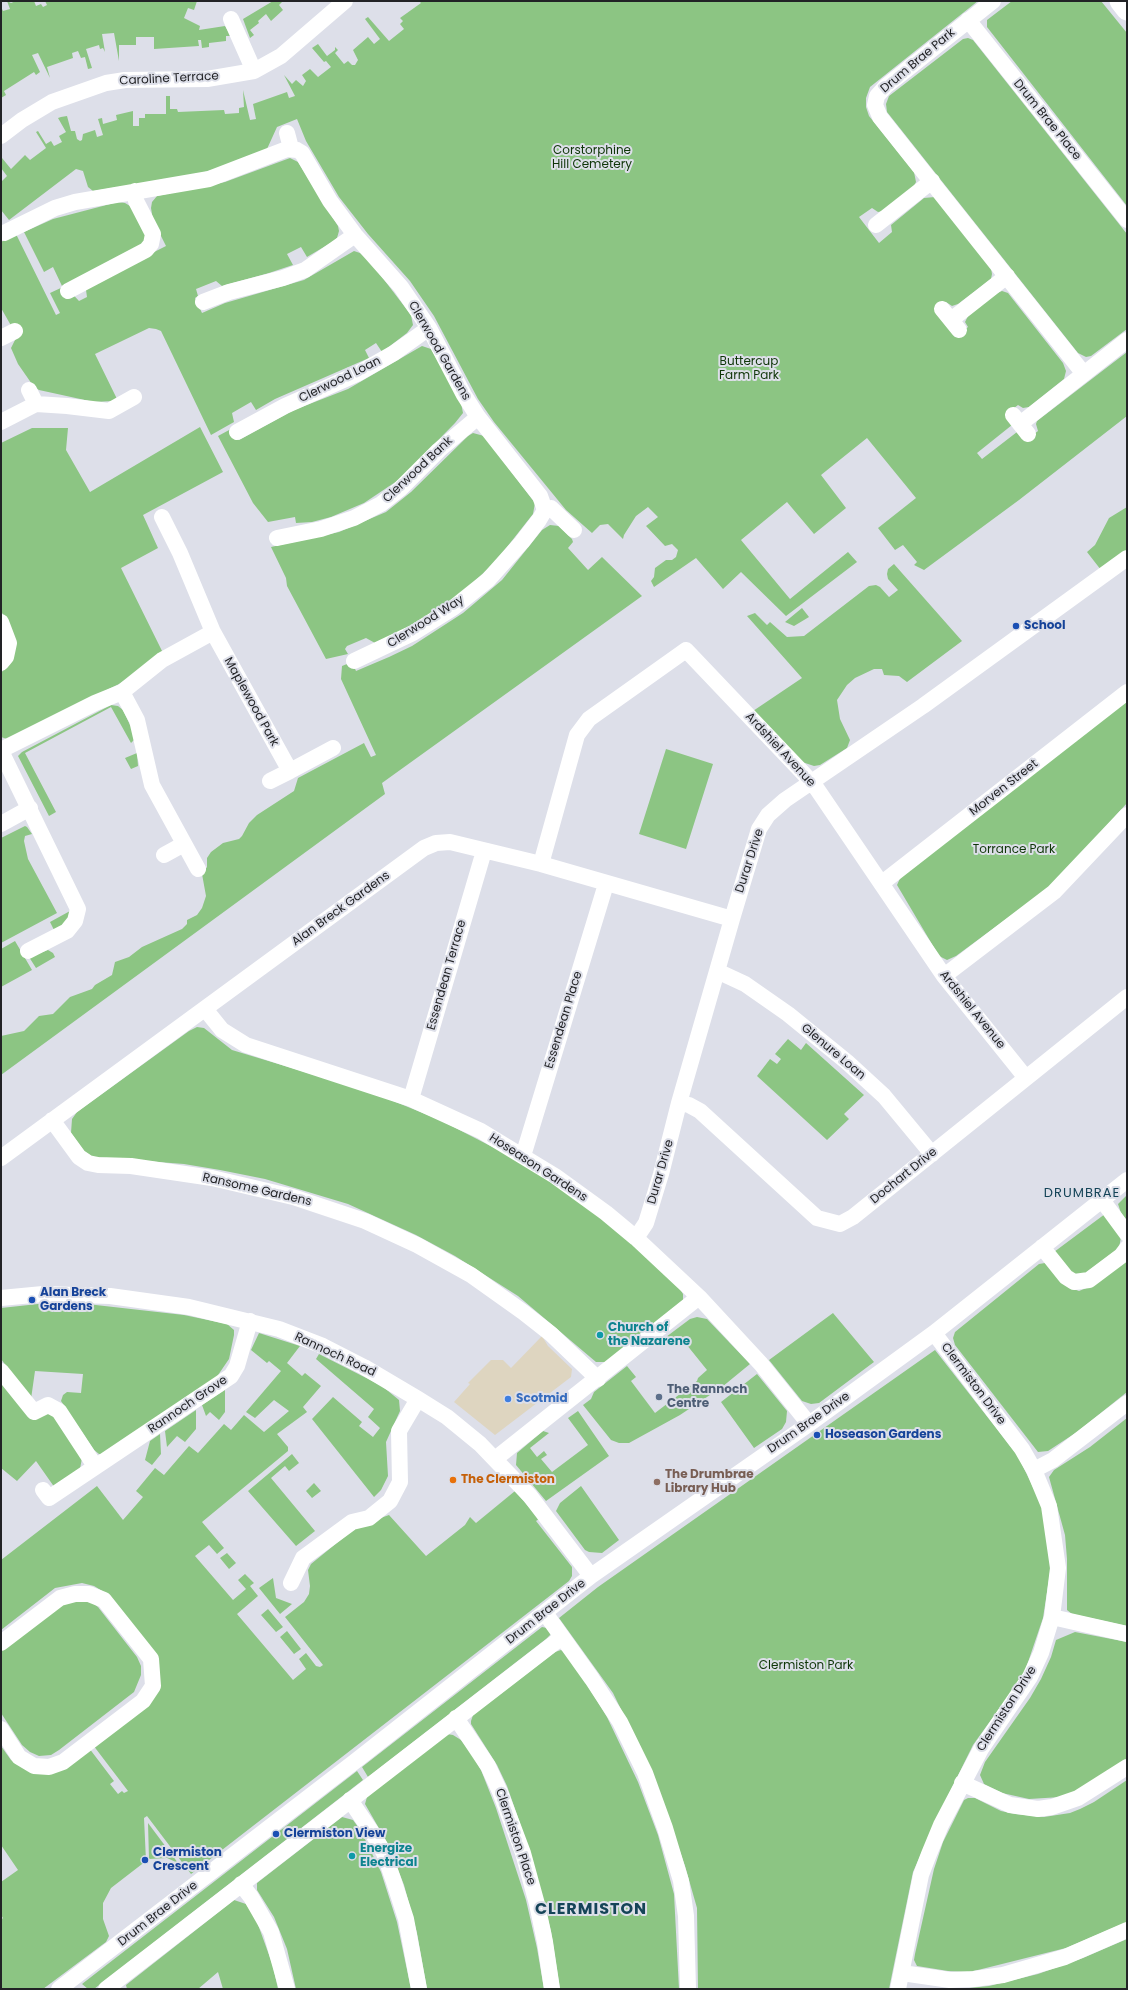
<!DOCTYPE html>
<html>
<head>
<meta charset="utf-8">
<style>
	body { margin:0 }
	#map { position:relative; width:1128px; height:1990px; overflow:hidden; background:#dddfe9; font-family:Poppins,sans-serif }
	canvas { display:block }
	.frame { position:absolute; inset:0; border:2px solid #222326; pointer-events:none }
</style>
</head>
<body>
<div id="map">
<canvas width="1128" height="1990"></canvas>
<div class="frame"></div>
</div>
<script>
const context = document.querySelector('canvas').getContext('2d');
context.lineJoin = 'round';
function fillPath(path, color) {
  context.fillStyle = color;
  context.fill(path, 'evenodd');
}
function toPath(rows) {
  const path = new Path2D();
  for (const r of rows) {
    path.moveTo(r[0], r[1]);
    for (let i = 2; i < r.length; i += 2) path.lineTo(r[i], r[i + 1]);
  }
  return path;
}
function stroke(path, color, width, dash) {
  context.strokeStyle = color;
  context.lineWidth = width;
  context.lineCap = dash ? 'butt' : 'round';
  context.setLineDash(dash || []);
  context.stroke(path);
}
function write(font, color, halo, rows, align = 'center') {
  context.font = font + ' Poppins,sans-serif';
  context.lineWidth = 4;
  context.setLineDash([]);
  context.textBaseline = 'middle';
  context.strokeStyle = halo;
  context.fillStyle = color;
  for (const [text, x, y, turn = 0] of rows) {
    context.save();
    context.translate(x, y);
    context.rotate((+turn || 0) * Math.PI / 180);
    context.textAlign = isNaN(turn) ? turn : align;
    if (halo) context.strokeText(text, 0, 0);
    context.fillText(text, 0, 0);
    context.restore();
  }
}
fillPath(toPath([
	[542,1336,548,1346,572,1369,571,1377,495,1435,454,1402,470,1384,468,1383,491,1360,503,1360,511,1368]
]), '#ded5c0');
fillPath(toPath([
	[7,1,11,3,16,1,34,1,36,6,41,4,43,7,47,5,45,1,197,1,194,10,188,8,184,18,200,26,199,30,225,26,231,36,226,36,226,41,209,43,209,47,202,48,201,40,198,40,199,46,154,49,154,37,136,37,136,45,119,45,119,61,114,33,102,34,105,52,103,48,100,49,99,45,86,49,92,68,88,69,85,57,81,58,78,51,72,53,73,58,47,67,50,78,38,53,32,55,40,72,36,75,34,72,4,91,6,95,1,98,1,7,3,11,10,9],
	[273,1,283,1,279,5,283,10,271,21,266,14,258,21,259,23,250,30,254,35,250,38,243,19],
	[419,1,978,1,870,87,866,98,866,107,869,116,914,172,916,182,914,186,883,211,878,212,872,208,859,217,879,243,892,232,891,225,924,198,935,197,991,268,992,274,991,279,958,304,952,306,946,302,935,312,955,337,968,327,965,322,968,316,997,293,1002,291,1008,293,1063,363,1066,371,1064,379,1029,407,1023,408,1018,405,1005,415,1012,425,977,453,982,459,1017,432,1025,441,1038,431,1036,424,1037,421,1127,352,1127,416,1019,500,924,570,914,565,917,562,903,545,895,550,878,528,916,498,867,438,821,475,846,508,814,534,787,502,741,540,790,599,848,552,857,562,786,616,741,572,723,589,696,558,654,587,651,581,654,577,655,568,666,560,672,560,676,557,678,550,672,544,665,546,646,526,658,517,648,507,636,516,624,535,623,539,608,524,600,525,592,533,566,510,494,422,478,399,434,316,410,281,368,234,339,197,306,141,297,119,277,127,267,149,255,157,195,175,93,191,88,187,83,171,76,169,9,220,1,210,1,182,7,176,1,168,1,159,2,158,11,169,25,155,30,160,46,148,36,132,38,131,46,144,51,141,54,146,62,142,59,136,66,132,58,118,61,117,67,116,71,131,75,131,77,139,80,141,82,140,83,134,95,130,97,137,103,135,98,119,102,118,103,124,117,120,116,115,133,111,133,126,139,126,139,118,145,118,145,114,166,114,166,96,170,96,170,109,177,109,178,112,224,110,225,114,239,113,239,108,244,107,243,90,250,120,256,119,253,104,287,92,289,98,295,96,284,75,292,84,296,80,303,86,306,81,302,75,310,69,318,77,331,67,326,61,324,62,312,48,318,44,327,56,335,50,335,47,338,50,335,53,344,64,348,61,352,65,355,65,358,60,353,50,368,37,374,44,380,39,365,19,368,17,389,41,404,29,400,24,403,21,400,18,421,3],
	[1012,1,1101,1,1127,33,1127,206,987,27,987,20],
	[968,38,973,40,1127,234,1127,329,1091,356,1086,357,1078,353,887,112,886,104,889,96,963,39],
	[290,158,298,162,338,226,339,231,337,238,334,241,307,257,301,247,287,254,293,265,269,273,222,286,216,281,196,289,198,296,195,298,202,313,225,303,304,280,354,251,360,253,372,264,411,315,413,325,407,333,382,352,376,343,365,350,369,358,275,399,256,410,251,402,232,413,234,422,211,435,161,331,156,329,149,328,95,354,117,399,113,401,94,402,39,390,34,387,18,364,11,348,17,336,1,308,1,242,16,234,56,315,60,313,50,293,65,286,79,301,87,297,86,290,91,284,166,246,153,220,151,208,152,202,157,196,225,182],
	[118,202,125,203,130,206,147,232,147,242,62,286,53,267,44,272,24,232,53,219],
	[422,346,431,349,461,403,463,413,455,423,400,479,364,503,331,517,312,522,296,523,295,517,268,522,253,503,218,436,231,429,231,434,239,440,294,410,348,389],
	[200,427,223,472,143,515,158,548,121,568,164,655,119,684,7,739,1,737,1,673,12,660,10,627,1,611,1,443,32,428,68,428,66,450,90,492],
	[473,433,484,436,535,503,533,514,496,561,457,598,408,627,375,643,366,638,347,646,345,649,348,654,326,659,287,586,286,578,271,547,339,532,386,512,411,492,468,436],
	[1127,507,1127,551,1101,570,1087,552,1095,545,1109,518],
	[550,525,559,526,572,539,573,542,568,548,588,570,602,557,642,596,382,783,385,794,1,1075,1,1036,24,1031,39,1016,53,1014,70,997,92,989,95,985,112,975,115,962,129,957,142,947,182,929,187,924,187,920,197,915,202,908,206,896,202,874,207,867,207,858,211,852,223,843,239,839,242,836,249,823,257,815,294,791,298,778,364,743,371,757,376,755,341,679,342,666,352,662,356,671,389,657,412,646,463,613,502,580,542,530],
	[894,564,962,641,907,682,899,676,884,675,882,669,874,669,855,678,847,685,837,700,840,719,850,740,847,748,820,765,814,766,802,762,753,711,802,678,747,616,755,613,767,625,770,622,787,637,804,636,869,586,876,585,880,587,889,597,898,590,888,579,887,574,888,569],
	[802,608,809,617,794,626,785,622],
	[1127,701,1127,803,1055,883,956,956,947,960,939,956,897,885,902,874],
	[111,705,118,706,123,710,130,725,134,728,135,739,131,743,111,707,25,753,56,812,49,816,18,756,22,752],
	[666,749,713,764,686,849,639,834],
	[137,753,138,766,131,769,125,758],
	[25,826,27,827,32,834,25,836,24,841,28,859,57,913,1,943,1,838],
	[70,911,67,923,54,930,50,922],
	[15,941,32,970,1,987,1,949],
	[48,950,53,953,55,957,36,968,29,957],
	[197,1027,204,1028,232,1050,371,1092,440,1120,508,1155,542,1175,623,1234,679,1287,683,1294,683,1300,607,1362,596,1362,518,1296,455,1256,416,1235,348,1204,265,1179,220,1170,184,1164,93,1157,84,1151,71,1133,72,1119,77,1112,189,1031],
	[788,1039,801,1050,806,1043,864,1095,844,1114,849,1119,827,1140,757,1076,770,1059,777,1064,781,1059,775,1054],
	[1127,1195,1127,1221,1121,1213,1118,1204],
	[1105,1214,1121,1237,1119,1248,1084,1274,1071,1274,1054,1252],
	[1127,1259,1127,1392,1077,1432,1048,1451,1038,1452,955,1345,953,1338,955,1332,1039,1264,1045,1263,1068,1287,1079,1291,1094,1285],
	[78,1303,184,1315,227,1324,234,1330,234,1335,229,1359,216,1378,103,1454,99,1454,94,1450,61,1401,63,1395,67,1392,81,1393,83,1374,35,1371,31,1399,1,1359,1,1308,38,1304],
	[833,1313,874,1362,819,1403,811,1404,802,1401,769,1360],
	[697,1317,707,1319,750,1364,722,1387,680,1415,629,1443,619,1443,611,1440,583,1405,591,1399,594,1392,627,1366,636,1377,631,1381,655,1413,697,1381,698,1378,707,1370,682,1339,674,1345,666,1337,690,1319],
	[259,1333,300,1346,287,1363,302,1376,305,1373,321,1386,303,1407,307,1412,277,1434,288,1447,288,1451,202,1522,224,1548,217,1554,209,1545,195,1556,233,1600,246,1589,238,1580,245,1574,254,1583,250,1586,258,1596,237,1614,293,1680,306,1669,299,1659,306,1653,316,1666,320,1667,323,1665,285,1617,304,1602,309,1594,310,1586,308,1570,311,1564,354,1529,375,1520,389,1515,426,1556,465,1525,470,1517,476,1523,515,1491,539,1519,536,1521,572,1567,572,1576,569,1581,191,1874,147,1816,144,1818,146,1861,111,1888,103,1903,103,1919,109,1936,106,1942,43,1989,1,1989,1,1920,3,1918,1,1915,1,1882,18,1870,1,1845,1,1746,11,1760,31,1771,89,1748,114,1781,110,1784,118,1794,122,1791,124,1793,128,1791,93,1745,158,1684,109,1595,94,1586,82,1583,55,1588,1,1630,1,1560,97,1486,123,1520,143,1497,136,1491,155,1468,164,1475,189,1446,198,1453,224,1424,231,1430,244,1415,264,1432,289,1411,274,1400,255,1418,246,1412,281,1371,269,1361,267,1363,251,1350],
	[935,1350,1018,1456,1045,1512,1051,1566,1043,1618,1024,1674,973,1745,935,1822,913,1872,889,1989,698,1989,697,1908,685,1866,655,1779,613,1693,559,1618,598,1587],
	[319,1354,382,1386,399,1400,400,1411,386,1442,388,1476,381,1490,374,1497,312,1419,333,1397,362,1422,359,1426,373,1437,380,1428,368,1417,374,1409,316,1359],
	[757,1374,787,1411,786,1422,782,1429,754,1448,721,1402],
	[1,1376,46,1411,52,1413,82,1458,80,1469,55,1488,36,1461,17,1481,1,1468],
	[225,1390,225,1412,219,1420,210,1412,206,1416,202,1405],
	[196,1410,196,1429,185,1442,177,1436,167,1447,165,1431],
	[578,1411,609,1456,546,1501,516,1465,517,1453,543,1431,549,1433,530,1448,537,1457,544,1451,547,1455,541,1459,552,1472,588,1445,568,1418],
	[1127,1418,1127,1626,1072,1614,1067,1610,1067,1559,1065,1535,1049,1477,1054,1470,1090,1447],
	[160,1434,161,1454,152,1465,145,1460,150,1441],
	[292,1454,299,1463,289,1471,285,1466,271,1478,315,1531,296,1546,248,1491],
	[314,1483,321,1491,312,1498,306,1491],
	[581,1486,619,1540,602,1553,589,1552,585,1550,556,1511,560,1503],
	[227,1553,236,1563,229,1569,220,1558],
	[273,1578,276,1598,292,1604,280,1614,259,1588],
	[69,1600,89,1600,98,1607,137,1657,141,1666,141,1675,134,1692,59,1750,51,1755,39,1756,30,1752,22,1745,1,1713,1,1650],
	[268,1609,283,1627,276,1632,261,1615],
	[542,1627,547,1628,551,1634,546,1639,368,1777,362,1767],
	[287,1631,301,1649,294,1654,280,1637],
	[1075,1632,1127,1642,1127,1759,1077,1791,1061,1797,1029,1799,1002,1793,984,1784,980,1775,985,1762,1030,1698,1041,1679,1051,1657,1056,1640],
	[561,1650,568,1654,607,1717,638,1782,658,1835,674,1894,679,1989,560,1989,551,1931,532,1858,507,1786,497,1765,471,1724,471,1721,473,1715,555,1652],
	[447,1734,453,1735,461,1740,471,1753,481,1770,496,1808,526,1900,537,1948,544,1989,427,1989,417,1933,404,1885,388,1844,365,1804,367,1797],
	[357,1771,363,1780,94,1989,88,1989,82,1984],
	[1127,1780,1127,1922,1066,1948,982,1969,969,1972,948,1971,917,1966,914,1960,915,1954,934,1869,943,1842,964,1800,968,1798,975,1798,1001,1811,1015,1814,1044,1817,1070,1813,1080,1809,1094,1802],
	[342,1817,353,1820,361,1831,381,1872,397,1922,411,1989,296,1989,287,1949,274,1917,257,1890,257,1883],
	[148,1823,178,1863,167,1858,149,1859],
	[234,1900,246,1904,256,1919,273,1966,278,1989,223,1989,218,1972,198,1989,127,1989,126,1985],
	[1127,1939,1127,1989,959,1989,989,1986,1038,1974,1083,1958]
]), '#8cc583');
stroke(toPath([
	[993,1,886,86,877,96,875,105,880,117,1084,374],
	[231,19,254,71],
	[968,20,1127,220],
	[287,133,291,148],
	[1,136,22,120,52,102,106,83,125,80,207,79,254,71,281,56,345,1],
	[876,225,932,181],
	[4,233,55,208,75,202,209,179,287,149,297,150,302,153,330,201,355,235,401,287,429,328,464,395,478,417,540,496,545,510,551,508,574,530],
	[68,291,146,250,151,244,153,234,136,201,135,191],
	[203,302,229,292,283,278,305,270,355,235],
	[942,309,959,330],
	[951,320,1007,276],
	[1,338,15,331],
	[29,390,36,404],
	[1013,415,1028,434],
	[1,422,36,404,67,406,109,411,134,397],
	[1020,424,1127,340],
	[237,432,285,406,357,374,394,353,429,328],
	[162,517,180,553,213,632,290,771,333,748],
	[277,538,321,529,354,518,381,504,400,489,439,450,478,417],
	[1,622,9,643,6,657,1,663],
	[354,661,413,633,453,608,488,580,522,542,539,520,545,510],
	[122,692,162,660,213,632],
	[1,750,95,703,122,692,137,720,152,785,198,869],
	[1,751,78,909,75,921,67,931,28,951],
	[270,781,290,771],
	[1,824,30,808],
	[164,855,184,844],
	[541,864,577,735,589,719,686,650,804,774,817,789,944,976,1026,1078],
	[882,883,1127,692],
	[717,971,745,984,788,1014,847,1062,884,1096,932,1154],
	[944,976,1054,892,1127,815],
	[205,1009,222,1030,246,1045,411,1099,481,1131,555,1176,606,1213,636,1238,699,1297,761,1364,809,1424],
	[411,1099,484,851],
	[679,1103,689,1105,700,1111,817,1218,840,1224,853,1217,1127,997],
	[52,1120,79,1157,88,1163,98,1165,131,1166,212,1178,293,1197,365,1221,417,1245,471,1275,523,1312,551,1334,598,1379],
	[523,1156,606,884],
	[1,1158,424,848,436,843,450,842,541,864,732,919],
	[1102,1200,1127,1234],
	[636,1238,646,1223,661,1174,679,1103,732,919,759,829,768,815,785,800,923,706,1127,558],
	[1042,1247,1066,1277,1074,1282,1089,1280,1121,1256,1127,1248],
	[1,1298,43,1294,110,1296,189,1307,279,1329,323,1346,364,1367,418,1399,447,1417,480,1444,530,1496,591,1576],
	[1,1371,34,1412,48,1405,59,1411,95,1466],
	[495,1459,699,1297],
	[1034,1470,1053,1460,1127,1403],
	[43,1490,49,1498,231,1376,237,1366,250,1321],
	[291,1583,303,1558,352,1522,369,1518,390,1501,400,1482,399,1431,418,1399],
	[545,1613,592,1679,620,1722,645,1773,665,1828,681,1881,686,1916,688,1989],
	[1052,1617,1127,1634],
	[1,1643,60,1598,75,1594,89,1594,104,1600,151,1659,153,1686,143,1701,63,1762,49,1767,34,1766,19,1757,1,1729],
	[456,1718,488,1766,500,1792,523,1853,537,1904,545,1942,552,1989],
	[962,1783,1010,1805,1038,1809,1052,1807,1078,1798,1127,1767],
	[350,1800,373,1834,384,1853,394,1882,406,1919,419,1989],
	[241,1884,251,1897,271,1932,287,1989],
	[902,1973,950,1980,974,1979,1003,1975,1065,1957,1127,1930],
	[59,1989,353,1763,591,1576,809,1424,934,1333,1127,1180],
	[106,1989,562,1637],
	[898,1989,921,1875,929,1854,941,1825,981,1749,1030,1677,1041,1653,1052,1617,1058,1568,1049,1506,1034,1470,1022,1449,934,1333]
]), '#fff', 16);
stroke(toPath([
	[1120,1,1127,10]
]), '#fff', 21);
for (const [x, y, r, color] of [
	[1016,626,4,"#1a4fb4"],
	[32,1300,4,"#1a4fb4"],
	[600,1335,4,"#0f9aa8"],
	[659,1397,4,"#5c6f8a"],
	[508,1399,4,"#3f7fe0"],
	[817,1435,4,"#1a4fb4"],
	[453,1480,4,"#e8710a"],
	[657,1482,4,"#8d6e63"],
	[276,1834,4,"#1a4fb4"],
	[352,1856,4,"#0f9aa8"],
	[145,1860,4,"#1a4fb4"]
]) {
  const dot = new Path2D();
  dot.arc(x, y, r, 0, 2 * Math.PI);
  context.fillStyle = color;
  context.fill(dot);
  stroke(dot, '#dddfe9', 1.5);
}
write('12px', '#222326', '#dddfe9', [
	["Drum Brae Park",918,61,-40],
	["Caroline Terrace",169,79,-3],
	["Drum Brae Place",1047,120,51],
	["Clerwood Gardens",439,351,60],
	["Clerwood Loan",340,380,-26],
	["Clerwood Bank",418,470,-43],
	["Clerwood Way",426,622,-32],
	["Maplewood Park",251,702,61],
	["Ardshiel Avenue",780,750,47],
	["Morven Street",1004,788,-38],
	["Durar Drive",750,861,-72],
	["Alan Breck Gardens",341,909,-36],
	["Essendean Terrace",447,975,-74],
	["Ardshiel Avenue",972,1010,51],
	["Essendean Place",564,1020,-73],
	["Glenure Loan",833,1052,40],
	["Hoseason Gardens",538,1168,33],
	["Durar Drive",661,1172,-74],
	["Dochart Drive",904,1176,-39],
	["Ransome Gardens",257,1190,13],
	["Rannoch Road",335,1355,25],
	["Clermiston Drive",973,1384,53],
	["Rannoch Grove",188,1405,-34],
	["Drum Brae Drive",809,1423,-35],
	["Drum Brae Drive",546,1612,-38],
	["Clermiston Drive",1007,1709,-57],
	["Clermiston Place",515,1837,71],
	["Drum Brae Drive",158,1914,-38]
]);
write('12px', '#0f3608', '#dddfe9', [
	["Corstorphine",592,151],
	["Hill Cemetery",592,165],
	["Buttercup",749,362],
	["Farm Park",749,376],
	["Torrance Park",1014,850],
	["Clermiston Park",806,1666]
]);
write('bold 12px', '#164399', '#dddfe9', [
	["School",1024,626],
	["Alan Breck",40,1293],
	["Gardens",40,1307],
	["Hoseason Gardens",825,1435],
	["Clermiston View",284,1834],
	["Clermiston",153,1853],
	["Crescent",153,1867]
], 'left');
write('bold 12px', '#0d838f', '#dddfe9', [
	["Church of",608,1328],
	["the Nazarene",608,1342],
	["Energize",360,1849],
	["Electrical",360,1863]
], 'left');
write('bold 12px', '#4e5e75', '#dddfe9', [
	["The Rannoch",667,1390],
	["Centre",667,1404]
], 'left');
write('bold 12px', '#366cbe', '#dddfe9', [
	["Scotmid",516,1399]
], 'left');
write('bold 12px', '#785e54', '#dddfe9', [
	["The Drumbrae",665,1475],
	["Library Hub",665,1489]
], 'left');
write('bold 12px', '#c56008', '#dddfe9', [
	["The Clermiston",461,1480]
], 'left');
context.letterSpacing = '1px';
write('13px', '#154458', '#dddfe9', [
	["DRUMBRAE",1082,1194]
]);
context.letterSpacing = '0px';
context.letterSpacing = '1px';
write('bold 16px', '#154458', '#dddfe9', [
	["CLERMISTON",591,1910]
]);
context.letterSpacing = '0px';
</script>
</body>
</html>
